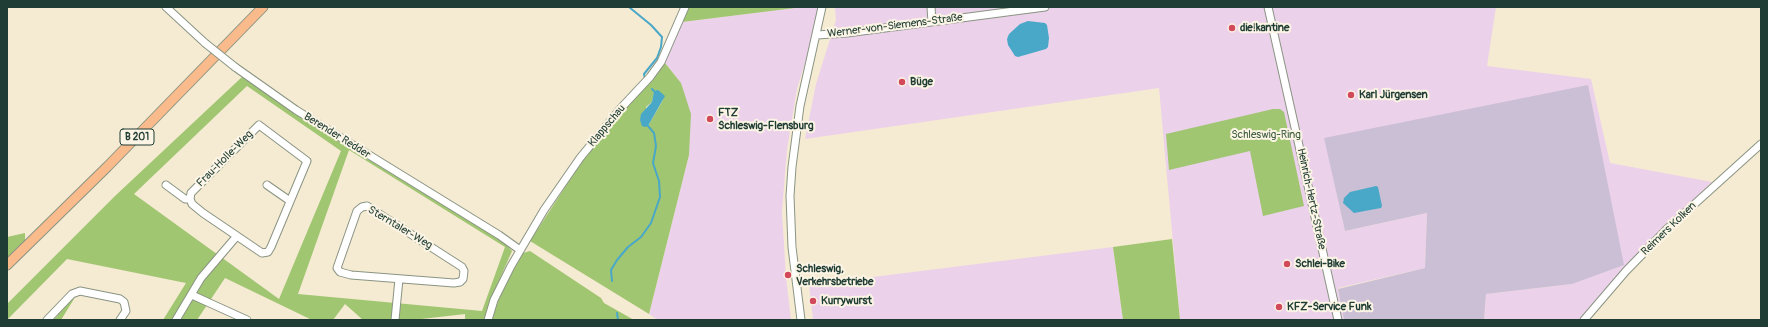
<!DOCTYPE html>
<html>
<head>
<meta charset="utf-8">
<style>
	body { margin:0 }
	#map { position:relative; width:1768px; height:327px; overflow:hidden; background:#f5ead2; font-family:Pangolin,sans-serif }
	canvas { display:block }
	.frame { position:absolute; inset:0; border:8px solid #1f3d34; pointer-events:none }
</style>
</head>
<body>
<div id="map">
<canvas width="1768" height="327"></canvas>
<div class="frame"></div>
</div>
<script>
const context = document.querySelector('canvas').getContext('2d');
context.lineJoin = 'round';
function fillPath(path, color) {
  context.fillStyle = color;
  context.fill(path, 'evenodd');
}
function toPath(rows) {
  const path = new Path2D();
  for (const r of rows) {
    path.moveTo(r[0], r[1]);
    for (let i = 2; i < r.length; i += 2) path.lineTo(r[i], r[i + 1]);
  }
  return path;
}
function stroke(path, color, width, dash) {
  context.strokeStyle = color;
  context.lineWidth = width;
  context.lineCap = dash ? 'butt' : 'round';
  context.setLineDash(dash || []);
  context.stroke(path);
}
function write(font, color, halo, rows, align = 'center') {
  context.font = font + ' Pangolin,sans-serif';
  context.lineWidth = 4;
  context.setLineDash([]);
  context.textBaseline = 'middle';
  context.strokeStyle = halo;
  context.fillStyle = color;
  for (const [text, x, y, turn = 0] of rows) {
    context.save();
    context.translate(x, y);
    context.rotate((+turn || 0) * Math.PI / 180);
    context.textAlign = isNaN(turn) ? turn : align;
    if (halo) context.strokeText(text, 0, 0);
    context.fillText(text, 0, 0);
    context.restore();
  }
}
fillPath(toPath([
	[802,7,818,7,814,33,797,89,787,149,782,212,786,277,791,320,658,320,649,314,689,155,681,83,665,63,682,22],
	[835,7,1496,7,1487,66,1591,79,1610,163,1712,182,1626,266,1581,320,1484,320,1486,294,1572,284,1325,138,1345,231,1427,213,1425,268,1338,288,1344,320,1180,320,1159,88,805,139,816,84,836,20],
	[1113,247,1123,320,813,320,809,285]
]), '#ecd1eb');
fillPath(toPath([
	[1588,85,1624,265,1572,284,1486,294,1484,320,1344,320,1338,289,1425,268,1427,213,1345,231,1324,138]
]), '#cbbfd5');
fillPath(toPath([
	[688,7,803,7,682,22],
	[665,63,681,83,691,114,689,155,649,314,530,241,584,158,631,102,654,79],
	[654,93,663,100,648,126,646,107,652,102],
	[242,77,346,146,504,242,512,251,491,299,485,320,465,320,465,314,413,320,363,320,345,304,333,320,312,320,225,278,197,320,163,320,186,283,67,259,7,320,7,304,115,196],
	[247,86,341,151,279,299,134,194],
	[349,150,505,247,482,311,298,294],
	[1273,109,1280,109,1284,112,1304,206,1263,216,1250,151,1169,170,1166,134],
	[25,233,25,241,7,259,7,237],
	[1172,239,1180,320,1123,320,1113,247],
	[530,251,601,298,604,303,634,320,491,320,503,289,523,253],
	[76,294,77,294,61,320,53,320,58,315,58,311]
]), '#a0c671');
fillPath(toPath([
	[1028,21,1045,23,1047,25,1049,38,1048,47,1046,49,1018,57,1015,56,1008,45,1007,39,1009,34,1020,24],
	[658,90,665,96,648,126,645,127,642,126,640,120,641,114,652,102,654,91],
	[1376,186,1378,187,1382,206,1381,208,1354,213,1343,203,1344,198,1350,192]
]), '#49a8c8');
stroke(toPath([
	[629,7,651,25,662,37,661,47,657,58,644,74,645,79],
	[652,89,654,91],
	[612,281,611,270,617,260,628,247,641,237,651,223,660,197,659,181,653,163,656,146,654,133,648,126],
	[617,313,618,320]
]), '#49a8c8', 2);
const minor = toPath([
	[166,7,205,43],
	[931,7,932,22],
	[1268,7,1338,320],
	[817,35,847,33,1045,7],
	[235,67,296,110,499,235,520,250],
	[259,125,307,161,271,247,268,252,262,253,203,213,192,204,190,199,191,193,259,125],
	[166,185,185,199,190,199],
	[267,185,290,201],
	[367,206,462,267,464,271,463,279,460,282,454,283,351,275,340,272,337,268,357,211,362,207,367,206],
	[192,295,247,320],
	[47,320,72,294,80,291,120,299,124,302,126,311,120,320],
	[176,320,201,278,236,237],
	[395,320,399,279],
	[488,320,494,300,511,266,544,210,580,158,621,108,650,77,661,62,685,7],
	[801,320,792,247,790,196,792,167,800,106,822,7],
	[1584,320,1626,271,1668,228,1761,144]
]);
const major = toPath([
	[7,265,107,167,263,7]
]);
stroke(minor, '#8a9483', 9);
stroke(major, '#8a9483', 11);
stroke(minor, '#fff', 7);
stroke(major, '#fabb8c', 9);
const minorBridge = toPath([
	[205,43,235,67]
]);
stroke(minorBridge, '#8a9483', 9, []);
stroke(minorBridge, '#fff', 7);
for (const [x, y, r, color] of [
	[1232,28,4,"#d1495b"],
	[902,82,4,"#d1495b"],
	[1351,95,4,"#d1495b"],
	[710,119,4,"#d1495b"],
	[1287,264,4,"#d1495b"],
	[788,275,4,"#d1495b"],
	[813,301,4,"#d1495b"],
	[1279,307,4,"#d1495b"]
]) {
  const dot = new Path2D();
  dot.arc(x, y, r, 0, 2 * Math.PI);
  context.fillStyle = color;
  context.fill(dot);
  stroke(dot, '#fcf5e5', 1.5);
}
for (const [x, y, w] of [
	[137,137,34]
]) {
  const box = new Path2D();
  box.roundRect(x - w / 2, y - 8, w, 16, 3);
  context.fillStyle = '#fcf5e5';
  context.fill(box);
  stroke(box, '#1f3d34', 1);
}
write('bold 10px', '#1f3d34', null, [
	["B 201",137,137]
]);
write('11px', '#1f3d34', '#fcf5e5', [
	["Werner-von-Siemens-Straße",895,26,-7],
	["Klappschau",607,126,-50],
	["Berender Redder",337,136,32],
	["Frau-Holle-Weg",225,159,-45],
	["Heinrich-Hertz-Straße",1311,199,78],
	["Sterntaler-Weg",400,228,31],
	["Reimers Kolken",1669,229,-44]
]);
write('bold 11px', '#1f3d34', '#fcf5e5', [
	["die!kantine",1240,28],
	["Büge",910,82],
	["Karl Jürgensen",1359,95],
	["FTZ",718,113],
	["Schleswig-Flensburg",718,126],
	["Schlei-Bike",1295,264],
	["Schleswig,",796,269],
	["Verkehrsbetriebe",796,282],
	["Kurrywurst",821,301],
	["KFZ-Service Funk",1287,307]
], 'left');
write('11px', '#3f5f43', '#fcf5e5', [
	["Schleswig-Ring",1266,135]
]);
</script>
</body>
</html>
